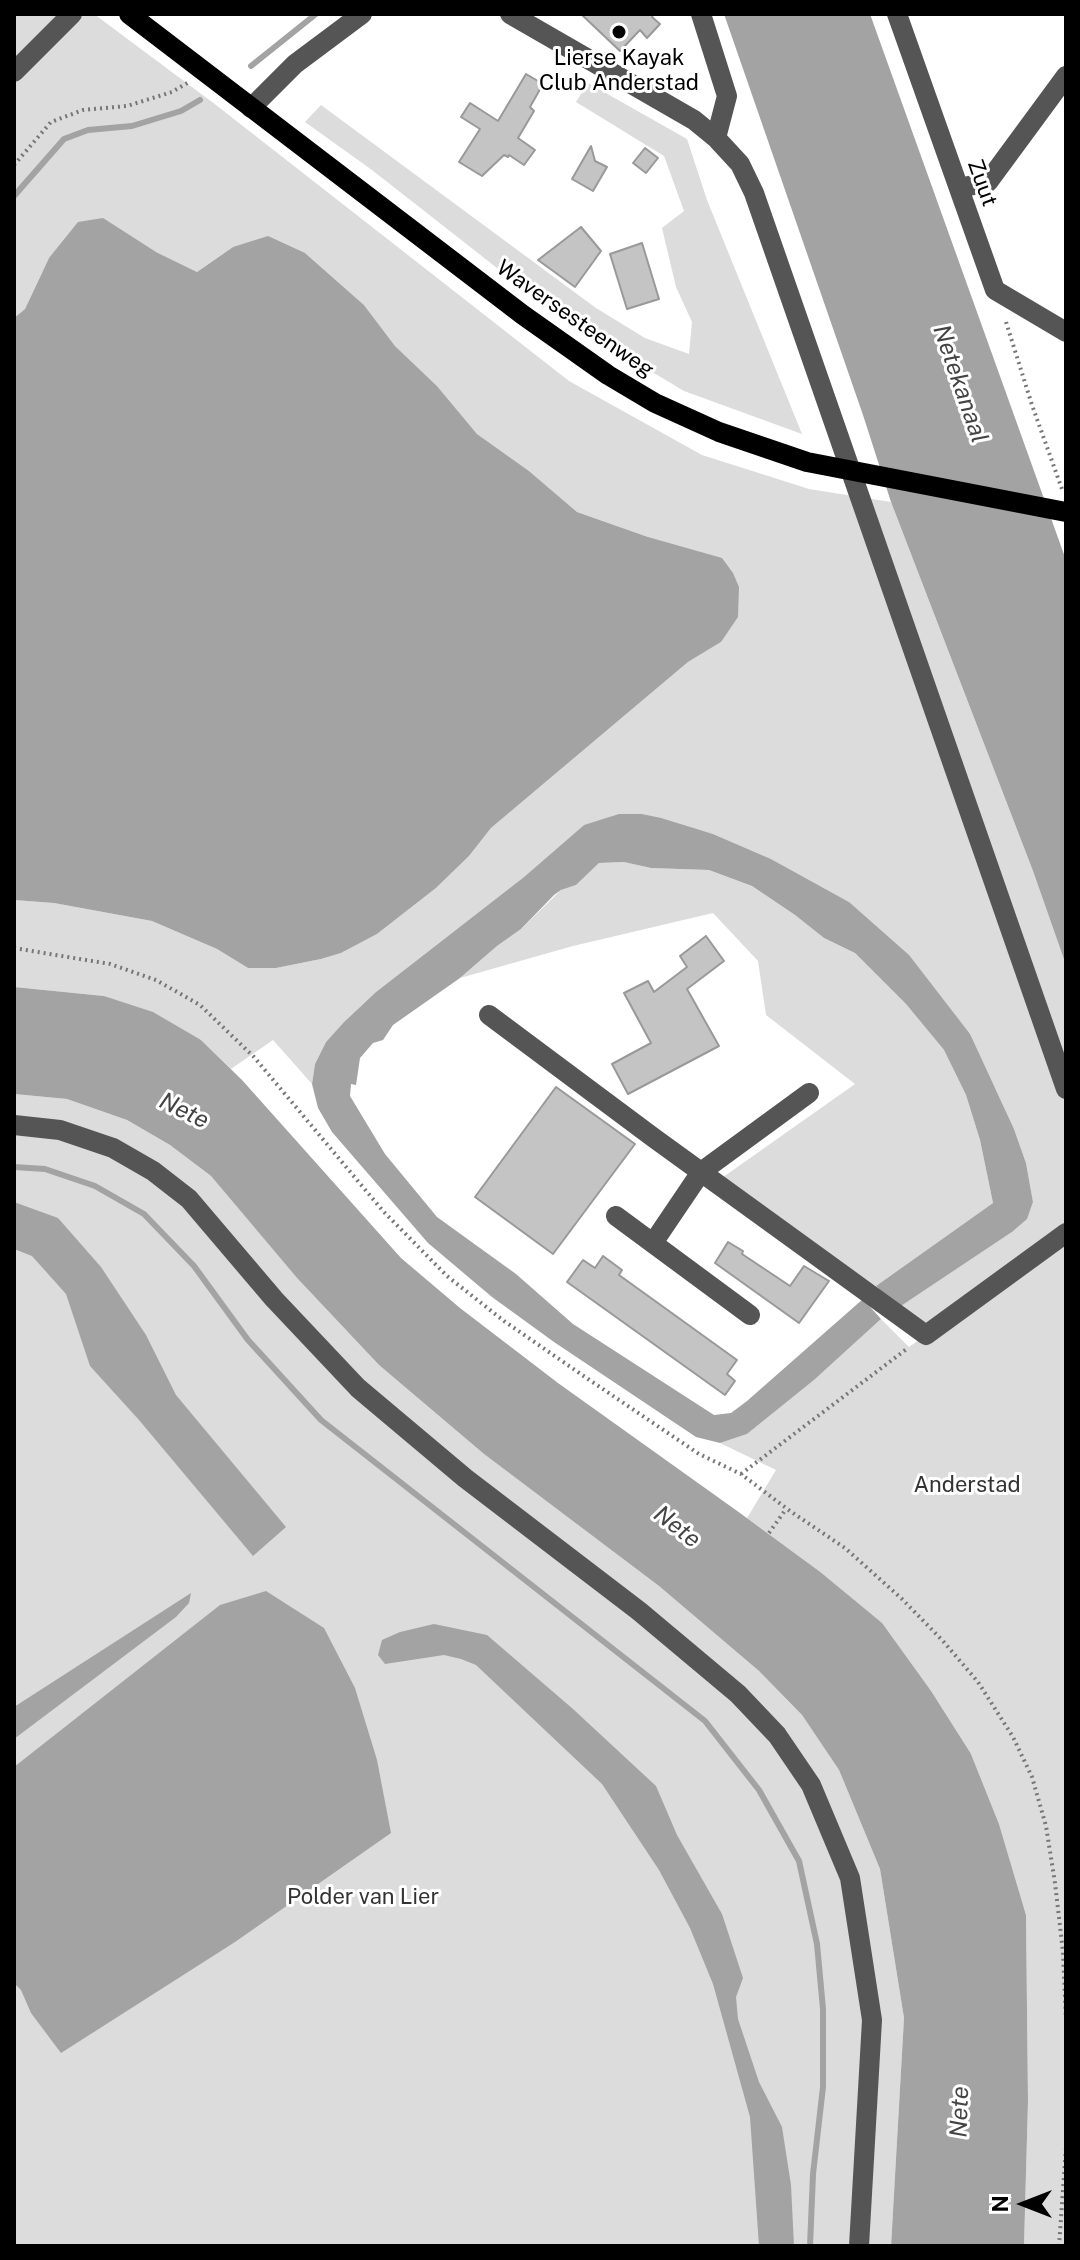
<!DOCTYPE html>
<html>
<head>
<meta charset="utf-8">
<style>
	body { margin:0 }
	#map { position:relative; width:1080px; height:2260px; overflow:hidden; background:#fff; font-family:"Public Sans",sans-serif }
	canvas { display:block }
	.frame { position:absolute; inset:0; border:16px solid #000; pointer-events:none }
	.north { position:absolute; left:984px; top:2164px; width:80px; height:80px; -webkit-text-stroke:6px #fff; paint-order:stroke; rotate:270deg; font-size:22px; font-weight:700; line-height:32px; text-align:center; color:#000 }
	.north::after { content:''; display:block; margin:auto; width:28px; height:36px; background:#000; clip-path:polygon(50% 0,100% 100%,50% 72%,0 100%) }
</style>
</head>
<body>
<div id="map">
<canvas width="1080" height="2260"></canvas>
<div class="frame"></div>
<div class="north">N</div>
</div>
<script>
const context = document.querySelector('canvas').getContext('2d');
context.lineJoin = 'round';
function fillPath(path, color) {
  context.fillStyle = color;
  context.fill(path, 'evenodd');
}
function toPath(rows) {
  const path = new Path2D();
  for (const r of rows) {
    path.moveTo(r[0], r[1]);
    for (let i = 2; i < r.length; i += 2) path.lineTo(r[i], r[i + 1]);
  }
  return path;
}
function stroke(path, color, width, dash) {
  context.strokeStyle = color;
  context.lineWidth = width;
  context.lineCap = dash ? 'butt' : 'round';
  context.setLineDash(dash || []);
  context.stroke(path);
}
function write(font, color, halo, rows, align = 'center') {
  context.font = font + ' "Public Sans",sans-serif';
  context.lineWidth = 6;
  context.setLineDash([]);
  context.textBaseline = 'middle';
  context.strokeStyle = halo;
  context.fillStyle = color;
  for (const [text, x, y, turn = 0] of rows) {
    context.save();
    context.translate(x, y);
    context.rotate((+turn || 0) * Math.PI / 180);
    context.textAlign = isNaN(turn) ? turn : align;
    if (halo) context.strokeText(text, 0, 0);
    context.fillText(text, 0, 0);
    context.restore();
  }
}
fillPath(toPath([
	[14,14,94,14,216,105,569,381,702,455,809,489,891,502,1033,871,1066,965,1066,2246,1024,2246,1028,2101,1026,1915,999,1824,971,1754,819,1571,747,1518,776,1470,720,1443,747,1434,814,1380,881,1319,909,1347,936,1328,898,1308,1012,1232,1027,1218,1033,1202,1026,1163,1014,1129,995,1088,849,902,771,859,713,834,642,814,584,825,524,877,376,992,344,1022,326,1042,315,1064,312,1084,273,1040,231,1069,201,1040,104,996,14,987,14,900,54,903,152,921,217,949,248,968,276,968,321,959,341,953,377,934,436,888,469,856,491,828,688,662,721,642,648,537,577,512,529,471,477,434,437,386,395,346,364,305,305,253,233,247,197,272,156,252,49,258,25,309,14,318],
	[588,83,687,139,707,200,802,434,684,391,557,315,372,170,305,122,321,105,596,308,645,338,689,354,692,322,676,287,662,228,684,211,664,156,576,102],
	[625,862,651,868,709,870,752,886,795,915,824,938,855,953,906,1004,944,1050,966,1095,980,1140,993,1203,876,1286,719,1180,855,1084,766,1015,758,961,713,913,573,946,460,978,497,946,521,929,561,890,576,885,599,863],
	[14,1094,67,1099,127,1120,170,1145,211,1176,297,1278,379,1365,484,1454,659,1586,759,1671,802,1715,839,1770,880,1869,904,2018,891,2246,14,2246]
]), '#dcdcdc');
fillPath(toPath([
	[724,14,870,14,1066,560,1066,965,1033,871,891,502,863,415],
	[103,218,156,252,197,272,233,247,268,236,305,253,364,305,395,346,437,386,477,434,529,471,577,512,648,537,722,558,733,573,739,587,738,617,721,642,688,662,491,828,469,856,436,888,377,934,341,953,321,959,276,968,248,968,217,949,152,921,54,903,14,900,14,318,25,309,49,258,78,222],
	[619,814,642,814,661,818,713,834,771,859,849,902,909,955,970,1034,1014,1129,1026,1163,1033,1202,1027,1219,1012,1232,898,1308,876,1286,993,1203,980,1140,966,1095,944,1050,906,1004,855,953,824,938,795,915,752,886,709,870,651,868,624,862,599,863,576,885,561,890,554,895,521,929,497,946,460,978,393,1025,383,1040,373,1043,360,1058,356,1085,351,1084,350,1096,385,1154,437,1217,516,1274,573,1324,714,1415,731,1413,747,1401,863,1299,881,1319,814,1380,747,1434,720,1443,696,1437,554,1342,492,1297,428,1243,332,1132,318,1108,312,1084,315,1064,326,1042,344,1022,376,992,524,877,584,825],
	[14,987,104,996,153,1012,201,1040,242,1080,401,1258,460,1308,558,1383,740,1513,819,1571,882,1623,931,1691,971,1754,999,1824,1026,1915,1028,2101,1024,2246,891,2246,904,2018,880,1869,839,1770,802,1715,759,1671,659,1586,484,1454,379,1365,297,1278,211,1176,170,1145,127,1120,67,1099,14,1094],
	[14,1202,58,1218,101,1267,146,1335,176,1395,286,1527,253,1556,139,1420,90,1366,66,1294,32,1256,14,1249],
	[266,1591,324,1628,355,1688,377,1760,391,1833,235,1942,61,2053,31,2013,21,1990,14,1983,14,1767,220,1605],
	[191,1593,189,1603,176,1617,14,1739,14,1707],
	[434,1624,487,1635,573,1709,656,1786,677,1835,722,1914,743,1978,736,1997,738,2019,759,2082,782,2127,791,2185,794,2246,759,2246,750,2117,713,1984,690,1928,659,1870,602,1784,476,1665,461,1659,444,1655,385,1664,378,1655,382,1640,400,1632]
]), '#a3a3a3');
stroke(toPath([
	[251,66,316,14],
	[14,196,64,139,88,130,132,126,181,111,200,100],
	[14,1167,45,1169,95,1186,144,1214,194,1266,248,1340,321,1420,705,1721,759,1790,799,1861,817,1944,823,2009,823,2087,813,2174,810,2246]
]), '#a3a3a3', 6);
const building = toPath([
	[581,14,654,14,652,17,660,24,647,38,640,30,620,51,581,14],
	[526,74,543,84,530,107,534,111,518,138,535,150,524,165,509,155,508,157,504,155,482,176,459,162,480,129,461,117,470,103,498,121,526,74],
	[591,146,595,161,607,167,593,191,572,179,591,146],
	[645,148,658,158,646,173,633,163,645,148],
	[581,227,601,251,575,287,538,260,581,227],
	[642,243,659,299,627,309,610,254,642,243],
	[706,936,724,961,687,989,719,1046,628,1094,612,1064,651,1043,624,993,648,981,654,992,687,967,680,956,706,936],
	[556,1087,635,1144,553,1254,475,1197,556,1087],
	[728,1242,743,1251,742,1254,790,1286,804,1266,829,1281,799,1323,715,1263,728,1242],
	[603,1256,622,1270,619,1275,737,1360,727,1374,735,1381,725,1395,567,1282,583,1260,595,1268,603,1256]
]);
fillPath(building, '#c4c4c4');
stroke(building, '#999', 2);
stroke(toPath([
	[14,165,51,122,83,110,127,106,172,92,189,82],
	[1006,322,1032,405,1063,492],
	[14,948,110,964,156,980,200,1005,254,1057,383,1211,447,1276,504,1321,588,1379,699,1454,741,1474,790,1511,845,1548,902,1599,943,1641,978,1682,1013,1737,1032,1777,1046,1826,1055,1883,1063,1952,1066,2020],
	[741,1474,908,1348],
	[769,1533,786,1509],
	[1059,2246,1066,2148]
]), '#777', 4, [2, 4]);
stroke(toPath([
	[510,14,694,120,716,138,740,164,754,193,1066,1089],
	[701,14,727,96,716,138],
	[897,14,995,290,1066,332],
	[14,72,72,14],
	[251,108,295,64,362,14],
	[959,188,988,182,1066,76],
	[489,1015,654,1138,926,1335,1066,1233],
	[14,1125,60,1130,113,1148,153,1171,189,1199,274,1299,358,1388,465,1478,639,1611,738,1694,777,1735,811,1785,850,1878,872,2020,859,2246],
	[616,1216,750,1315],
	[653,1243,701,1172,809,1093]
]), '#555', 20);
stroke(toPath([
	[129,14,523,315,608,375,655,403,719,432,807,462,1066,512]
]), '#000', 20);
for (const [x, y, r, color] of [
	[619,32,8,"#000"]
]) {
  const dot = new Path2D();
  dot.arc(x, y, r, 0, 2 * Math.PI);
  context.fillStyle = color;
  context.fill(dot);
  stroke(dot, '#fff', 3);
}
write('22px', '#000', '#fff', [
	["Lierse Kayak",619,58],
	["Club Anderstad",619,83]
]);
write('22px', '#000', '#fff', [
	["Zuut",982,183,70],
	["Waversesteenweg",575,319,35]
]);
write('22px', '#333', '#fff', [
	["Anderstad",967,1485],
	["Polder van Lier",363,1897]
]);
write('italic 24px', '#444', '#fff', [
	["Netekanaal",960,384,71],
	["Nete",184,1111,26],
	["Nete",677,1527,38],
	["Nete",960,2112,-88]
]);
</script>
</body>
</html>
